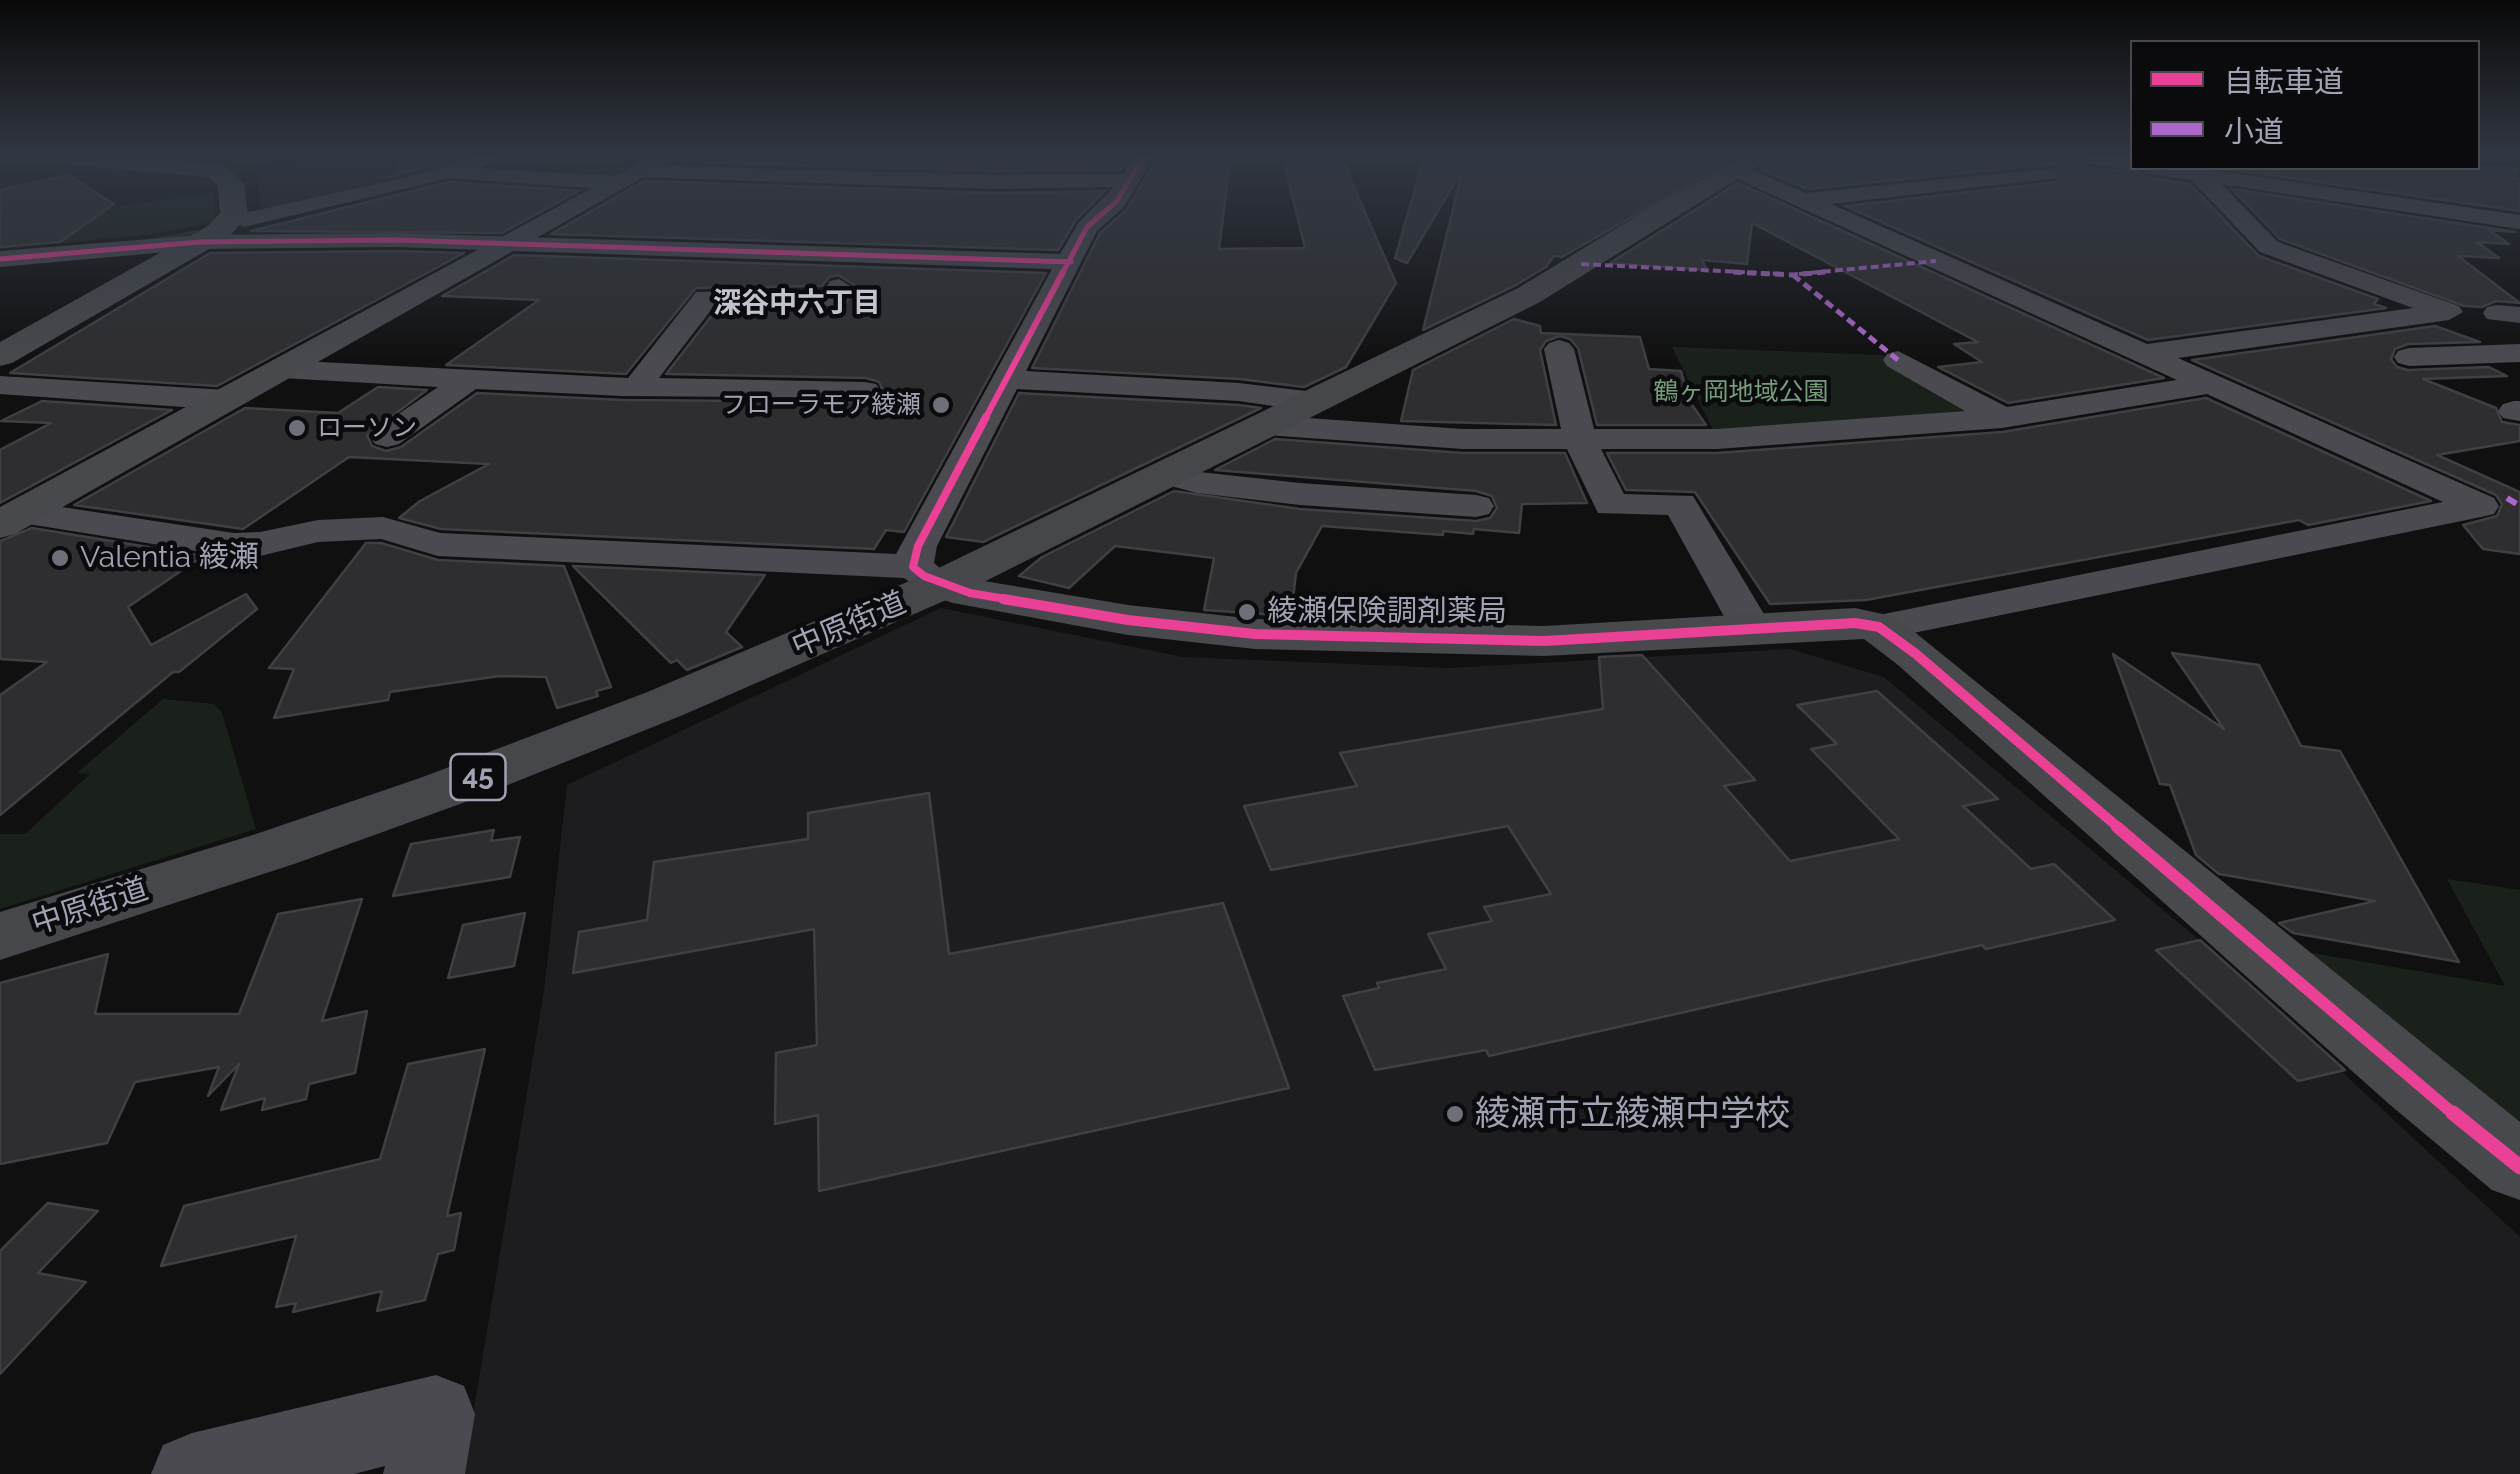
<!DOCTYPE html>
<html>
<head>
<meta charset="utf-8">
<style>
	body { margin:0 }
	#map { position:relative; width:2520px; height:1474px; overflow:hidden; background:#101010; font-family:Raleway,"Noto Sans JP",sans-serif }
	canvas { display:block }
	.legend { position:absolute; left:2130px; top:40px; width:350px; height:130px; box-sizing:border-box; background:#0b0a0c; border:2px solid #46474f; margin:0; padding:12px 18px; list-style:none; font-size:30px; color:#9fa3b3 }
	.legend li { display:flex; align-items:center; gap:20px; height:50px }
	.legend b { width:50px; border:2px solid #46474f }
</style>
</head>
<body>
<div id="map">
<canvas width="2520" height="1474"></canvas>
<ul class="legend">
<li><b style="height:12px;background:#ea4096"></b>自転車道</li>
<li><b style="height:12px;background:#ac68c9"></b>小道</li>
</ul>
</div>
<script>
const context = document.querySelector('canvas').getContext('2d');
context.lineJoin = 'round';
function fillPath(path, color) {
  context.fillStyle = color;
  context.fill(path, 'evenodd');
}
function toPath(rows) {
  const path = new Path2D();
  for (const r of rows) {
    path.moveTo(r[0], r[1]);
    for (let i = 2; i < r.length; i += 2) path.lineTo(r[i], r[i + 1]);
  }
  return path;
}
function stroke(path, color, width, dash) {
  context.strokeStyle = color;
  context.lineWidth = width;
  context.lineCap = dash ? 'butt' : 'round';
  context.setLineDash(dash || []);
  context.stroke(path);
}
function write(font, color, halo, rows, align = 'center') {
  context.font = font + ' Raleway,"Noto Sans JP",sans-serif';
  context.lineWidth = 9;
  context.setLineDash([]);
  context.textBaseline = 'middle';
  context.strokeStyle = halo;
  context.fillStyle = color;
  for (const [text, x, y, turn = 0] of rows) {
    context.save();
    context.translate(x, y);
    context.rotate((+turn || 0) * Math.PI / 180);
    context.textAlign = isNaN(turn) ? turn : align;
    if (halo) context.strokeText(text, 0, 0);
    context.fillText(text, 0, 0);
    context.restore();
  }
}
fillPath(toPath([
	[331,158,472,158,261,212,257,174],
	[941,608,1183,657,1448,668,1790,649,1884,677,2204,944,2520,1237,2520,1474,463,1474,544,991,567,785]
]), '#1d1d1f');
fillPath(toPath([
	[215,192,214,222,148,235,0,249,0,224],
	[1672,347,1882,355,1982,409,1715,434],
	[163,699,214,704,222,713,256,829,0,909,0,834,25,834,90,774,77,773],
	[2447,879,2520,890,2520,1150,2271,946,2505,986]
]), '#1a211b');
fillPath(toPath([
	[317,158,327,158,257,174,254,172,317,158],
	[197,230,199,233,143,243,139,241,197,230]
]), '#232932');
const building = toPath([
	[396,158,446,158,446,161,389,177,400,173,396,158],
	[715,158,1129,158,1121,170,996,171,706,163,715,158],
	[1157,158,1221,158,1220,162,1230,162,1219,249,1305,248,1284,162,1343,162,1396,283,1346,367,1304,387,1239,379,1032,368,1100,233,1127,209,1157,158],
	[1424,158,1735,158,1562,257,1554,256,1546,267,1516,285,1423,330,1463,169,1407,263,1395,258,1424,158],
	[1774,158,2074,158,2088,168,2140,172,2144,177,2190,184,2259,256,2378,299,2374,304,2386,308,2148,340,1845,206,2056,182,2062,171,2056,164,1807,189,1760,169,1774,158],
	[2221,168,2517,168,2513,178,2520,179,2520,211,2221,168],
	[68,175,114,204,60,242,0,247,0,190,68,175],
	[644,181,996,193,1105,191,1076,220,1058,250,551,234,644,181],
	[449,182,579,191,502,233,251,231,449,182],
	[1738,183,2164,378,2008,403,1938,367,1982,362,1954,344,1978,342,1752,223,1747,264,1702,260,1707,270,1610,263,1738,183],
	[2232,189,2515,232,2489,230,2509,244,2477,242,2499,258,2458,256,2520,303,2496,301,2482,307,2464,306,2280,239,2232,189],
	[396,251,464,253,217,386,10,373,210,253,396,251],
	[514,255,1046,273,904,532,886,530,874,549,441,529,399,518,420,501,489,464,349,457,243,529,74,505,245,408,338,413,378,387,427,390,367,435,372,446,386,451,401,447,477,393,623,400,876,402,884,393,879,382,866,378,666,374,716,310,843,308,856,286,838,275,829,277,822,286,696,288,626,374,446,365,539,300,442,296,514,255],
	[1514,319,1540,326,1541,333,1640,337,1649,369,1681,371,1690,402,1706,425,1597,425,1578,348,1570,339,1560,336,1546,341,1540,350,1556,425,1401,421,1413,370,1514,319],
	[2435,326,2480,342,2408,344,2395,349,2391,359,2397,367,2408,370,2489,367,2507,376,2423,379,2496,408,2502,422,2520,425,2520,441,2437,455,2520,492,2520,554,2483,549,2463,525,2497,516,2502,504,2496,495,2192,360,2435,326],
	[1019,393,1239,405,1261,408,983,542,946,537,1019,393],
	[2206,398,2431,501,2308,525,2299,520,1866,600,1770,604,1695,492,1626,490,1607,453,1717,453,2002,432,2206,398],
	[42,401,172,410,0,503,0,450,51,423,1,421,42,401],
	[1275,439,1463,453,1565,453,1587,503,1522,504,1519,533,1474,529,1473,534,1443,531,1443,535,1322,526,1296,573,1291,616,1204,610,1214,558,1115,546,1069,588,1019,576,1042,557,1174,491,1300,509,1476,521,1490,518,1497,508,1492,496,1476,491,1215,470,1275,439],
	[32,528,203,556,128,607,151,645,246,594,257,609,179,672,173,672,0,815,0,695,47,662,0,659,0,541,32,528],
	[366,543,381,543,438,560,564,566,611,687,596,691,598,696,557,708,546,677,499,676,390,692,388,700,274,718,294,669,269,668,366,543],
	[573,566,765,575,726,632,742,647,687,670,677,660,671,663,573,566],
	[2172,653,2259,665,2301,746,2340,751,2459,962,2293,933,2279,923,2375,901,2219,874,2196,855,2170,785,2160,784,2113,654,2224,729,2172,653],
	[1642,655,1755,780,1724,786,1790,861,1899,839,1811,749,1837,744,1797,705,1877,691,1998,799,1963,806,2031,869,2054,864,2115,920,1986,949,1982,945,1489,1056,1486,1050,1375,1070,1343,996,1379,988,1377,983,1446,969,1428,934,1492,921,1484,907,1551,894,1508,826,1271,870,1244,806,1357,786,1340,753,1603,709,1599,657,1642,655],
	[929,793,949,954,1223,903,1289,1088,819,1191,818,1115,775,1124,776,1053,817,1045,814,929,573,973,579,932,647,920,654,862,808,839,808,813,929,793],
	[494,830,491,841,520,837,510,877,393,896,411,844,494,830],
	[362,899,322,1021,367,1011,355,1073,309,1084,306,1099,262,1110,265,1098,221,1110,239,1064,208,1096,219,1067,135,1082,107,1143,0,1164,0,983,108,954,95,1014,239,1014,278,914,362,899],
	[525,913,514,966,448,978,463,925,525,913],
	[2200,940,2345,1070,2298,1081,2156,950,2200,940],
	[485,1049,447,1216,461,1213,454,1250,438,1254,425,1300,377,1311,382,1291,293,1312,296,1303,276,1307,296,1236,161,1266,184,1206,380,1159,408,1064,485,1049],
	[48,1203,98,1211,38,1273,86,1282,0,1374,0,1251,48,1203]
]);
fillPath(building, '#2e2e30');
stroke(building, '#3f3f44', 2.5);
fillPath(toPath([
	[470,158,501,158,480,168,619,176,630,183,619,190,449,178,244,227,232,220,236,215,411,176,470,158],
	[1133,158,1153,158,1124,207,1097,231,1026,371,1239,383,1314,392,1325,395,1330,402,1325,409,1314,412,1239,401,1017,389,937,546,934,563,957,582,951,591,937,594,923,591,904,578,438,556,381,539,318,542,260,556,234,557,22,523,9,520,3,512,9,504,22,501,234,533,260,532,318,520,383,517,440,533,896,554,1052,269,396,247,200,249,0,267,0,251,200,235,396,233,1060,254,1079,222,1114,187,996,189,642,177,631,171,642,165,996,175,1123,174,1133,158],
	[2078,158,2132,158,2132,168,2140,168,2132,170,2088,164,2078,158],
	[1737,164,1806,193,2056,168,2059,173,2056,178,2048,179,1831,204,2147,344,2413,308,2260,252,2192,180,2145,173,2143,168,2198,168,2520,215,2520,229,2221,184,2278,242,2459,306,2463,312,2449,320,2178,358,2494,498,2499,506,2494,514,2481,517,1879,640,1864,636,1858,627,1864,618,2443,502,2207,394,2002,428,1717,449,1601,449,1624,494,1693,496,1773,629,1767,638,1752,642,1737,638,1731,629,1668,515,1598,513,1567,449,1463,449,1266,435,1254,432,1249,425,1254,418,1266,415,1463,429,1561,429,1544,349,1549,343,1559,340,1569,343,1574,349,1594,429,1717,429,1965,411,1887,366,1883,360,1887,354,1898,351,2007,407,2177,380,1729,175,1726,170,1729,165,1737,164],
	[839,279,852,287,842,304,832,306,714,306,659,378,865,382,876,384,881,391,876,398,623,396,476,389,399,444,387,447,375,444,370,437,375,430,438,387,282,378,271,375,267,369,271,363,282,360,628,378,696,292,824,290,830,281,839,279],
	[2497,305,2520,307,2520,323,2487,319,2483,313,2487,307,2497,305],
	[2520,344,2520,362,2409,366,2398,363,2394,357,2398,351,2409,348,2520,344],
	[0,376,226,390,237,393,242,400,237,407,226,410,0,394,0,376],
	[2514,401,2520,401,2520,421,2503,418,2498,411,2503,404,2514,401],
	[1169,463,1200,472,1300,483,1476,495,1489,498,1494,506,1489,514,1476,517,1300,505,1197,493,1156,482,1151,474,1156,466,1169,463],
	[436,1375,464,1386,475,1414,465,1474,383,1474,385,1466,354,1474,151,1474,163,1445,192,1433,436,1375]
]), '#4a4a50');
fillPath(toPath([
	[59,158,156,158,224,165,244,184,248,215,228,238,12,363,0,366,0,342,208,226,220,213,218,186,208,177,71,165,59,158],
	[648,158,677,158,15,534,0,538,0,507,648,158],
	[943,570,978,580,1128,605,1255,619,1544,626,1855,608,1896,617,2520,1122,2520,1200,2492,1190,2389,1104,1898,665,1864,639,1544,656,1255,649,1128,635,953,603,926,594,920,584,926,574,943,570]
]), '#48494d');
fillPath(toPath([
	[1742,158,1771,158,1540,302,960,594,683,715,460,804,297,863,0,960,0,912,253,835,420,778,645,693,926,574,1518,288,1663,200,1742,158]
]), '#46474b');
stroke(toPath([
	[1581,264,1781,274],
	[1799,274,1936,261]
]), '#ac68c9', 4, [8, 4]);
stroke(toPath([
	[1733,272,1793,275,1825,272],
	[1793,275,1898,360]
]), '#ac68c9', 5, [9, 5]);
stroke(toPath([
	[2507,498,2520,506]
]), '#ac68c9', 6, [11, 6]);
stroke(toPath([
	[0,259,200,242,396,240,1071,262],
	[1062,274,1087,227,1116,202,1143,158]
]), '#ea4096', 5);
stroke(toPath([
	[985,419,1063,272]
]), '#ea4096', 6);
stroke(toPath([
	[986,417,918,546,913,567,924,576,970,593,1017,601]
]), '#ea4096', 8);
stroke(toPath([
	[1003,599,1128,620,1255,634,1544,641,1855,623,1879,627,1916,654,2120,829]
]), '#ea4096', 10);
stroke(toPath([
	[2117,827,2456,1116]
]), '#ea4096', 12);
stroke(toPath([
	[2453,1113,2520,1167]
]), '#ea4096', 15);
const sky = context.createLinearGradient(0, 0, 0, 364);
sky.addColorStop(0, '#090909');
sky.addColorStop(0.43, '#313742');
sky.addColorStop(1, '#31374200');
context.fillStyle = sky;
context.fillRect(0, 0, 2520, 364);
for (const [x, y, r, color] of [
	[941,405,10,"#6d707a"],
	[297,428,10,"#6d707a"],
	[60,558,10,"#6d707a"],
	[1247,612,10,"#6d707a"],
	[1455,1114,10,"#6d707a"]
]) {
  const dot = new Path2D();
  dot.arc(x, y, r, 0, 2 * Math.PI);
  context.fillStyle = color;
  context.fill(dot);
  stroke(dot, '#0b0a0c', 4);
}
write('25px', '#759f7c', '#0b0a0c', [
	["鶴ヶ岡地域公園",1741,392]
]);
write('25px', '#9fa3b3', '#0b0a0c', [
	["フローラモア綾瀬",921,405],
	["ローソン",317,428,"left"]
], 'right');
write('bold 28px', '#c1c3cf', '#0b0a0c', [
	["深谷中六丁目",797,304]
]);
for (const [x, y, w] of [
	[478,777,55]
]) {
  const box = new Path2D();
  box.roundRect(x - w / 2, y - 23, w, 46, 8);
  context.fillStyle = '#0b0a0c';
  context.fill(box);
  stroke(box, '#9fa3b3', 2.5);
}
write('bold 28px', '#9fa3b3', null, [
	["45",478,777]
]);
write('30px', '#9fa3b3', '#0b0a0c', [
	["Valentia 綾瀬",80,558],
	["綾瀬保険調剤薬局",1267,612]
], 'left');
write('30px', '#9fa3b3', '#0b0a0c', [
	["中原街道",849,625,-23],
	["中原街道",90,907,-18]
]);
write('35px', '#9fa3b3', '#0b0a0c', [
	["綾瀬市立綾瀬中学校",1475,1114]
], 'left');
</script>
</body>
</html>
